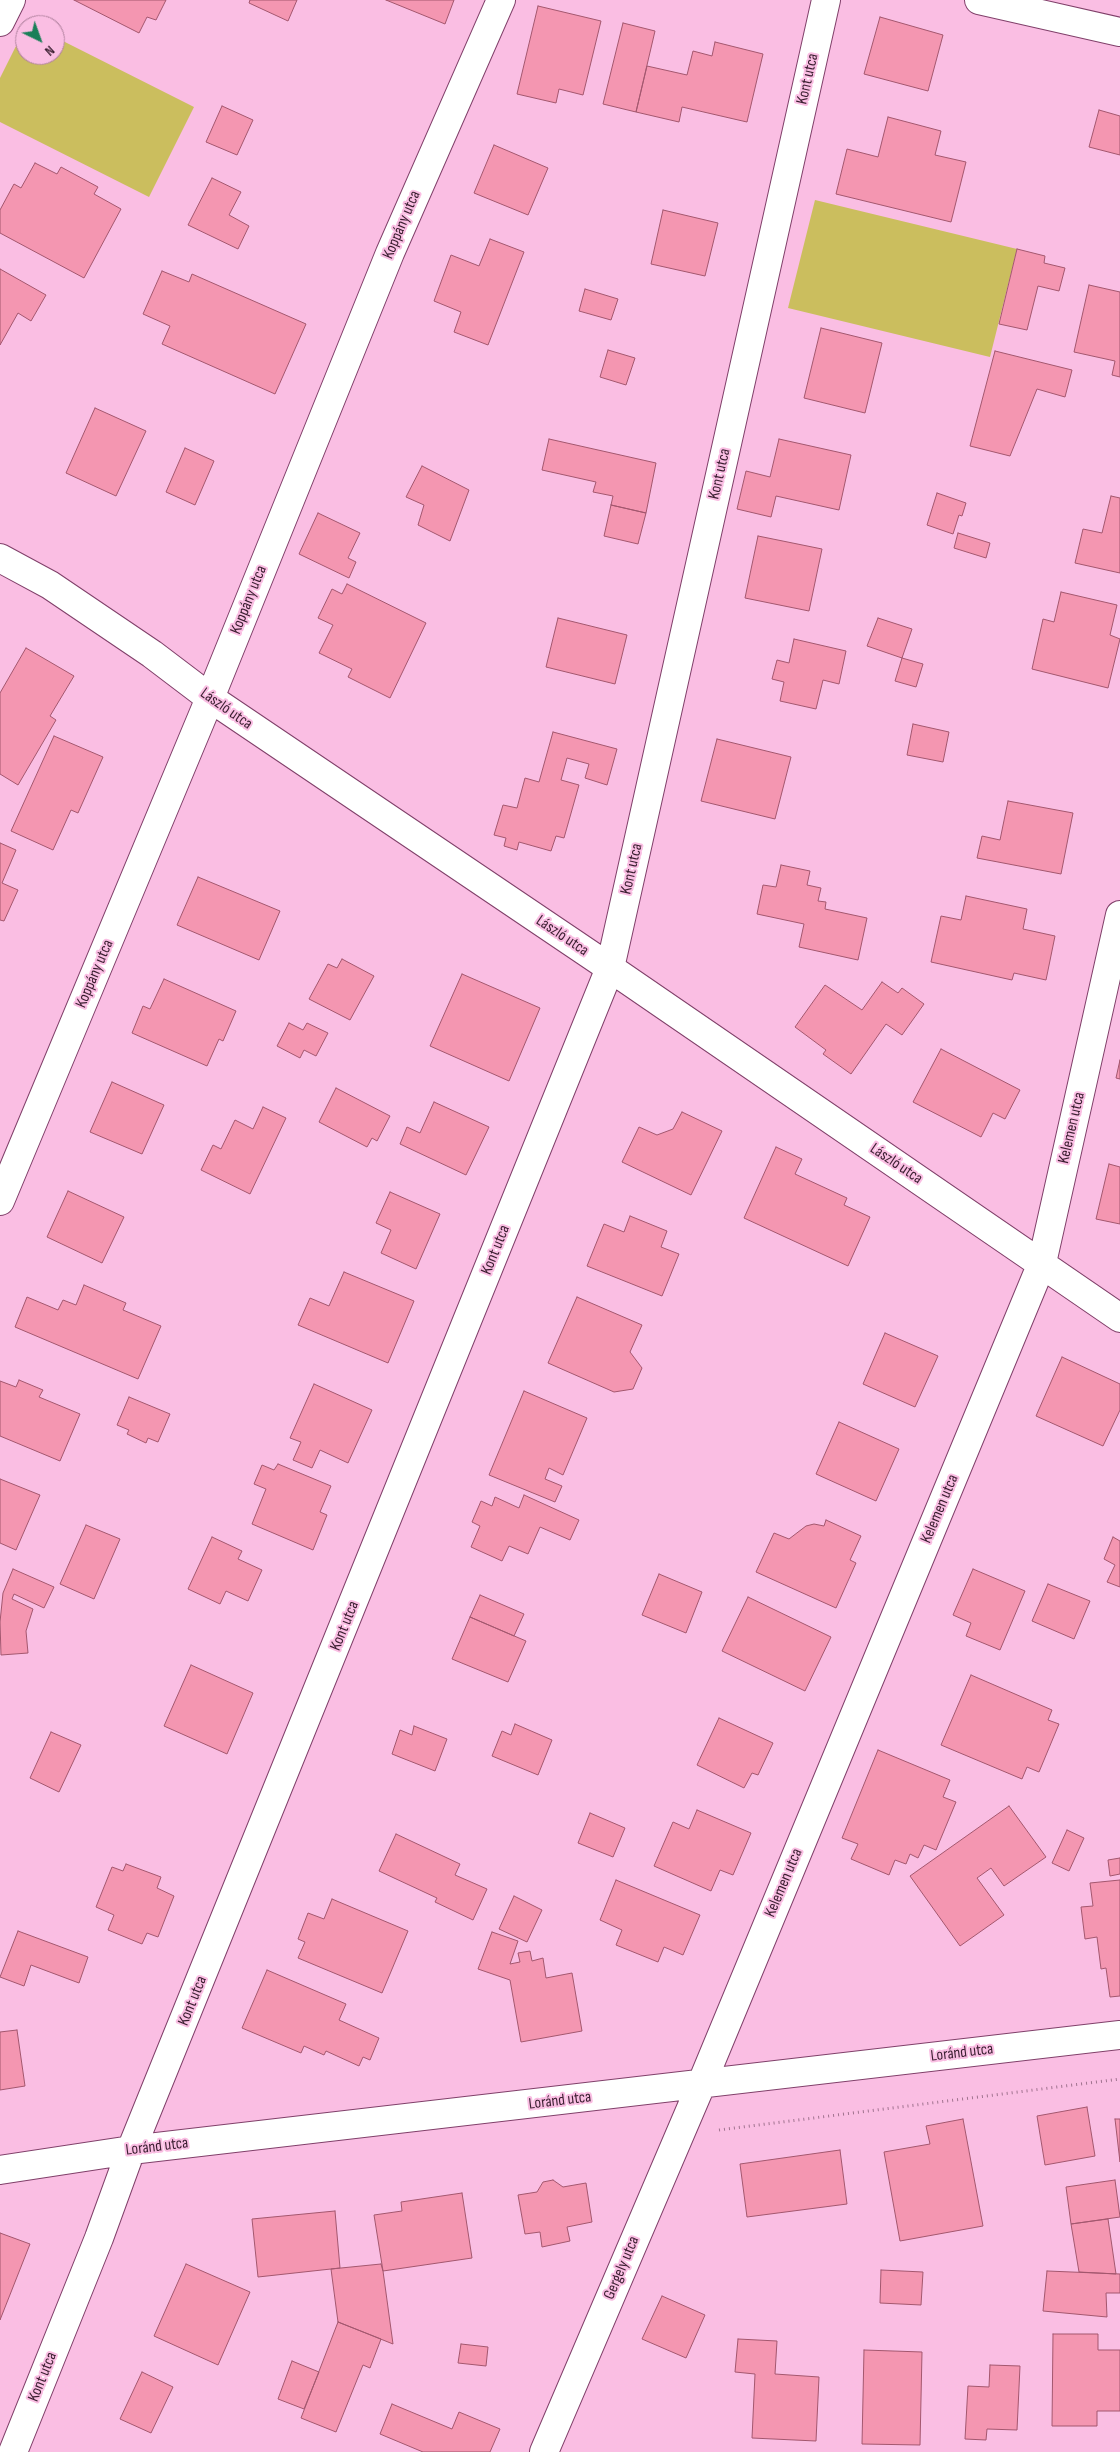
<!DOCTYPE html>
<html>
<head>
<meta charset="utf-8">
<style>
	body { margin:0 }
	#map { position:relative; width:1120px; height:2452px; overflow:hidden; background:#fabee3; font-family:"Sofia Sans Condensed",sans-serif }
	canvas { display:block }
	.north { position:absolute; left:15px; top:15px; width:50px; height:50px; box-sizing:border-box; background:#fabee3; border:1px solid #ad7e9b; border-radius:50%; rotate:138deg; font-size:14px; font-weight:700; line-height:20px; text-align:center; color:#3a1e30 }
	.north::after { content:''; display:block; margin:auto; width:18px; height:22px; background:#1a7f58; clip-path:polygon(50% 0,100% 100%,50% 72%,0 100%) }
</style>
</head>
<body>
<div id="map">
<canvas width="1120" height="2452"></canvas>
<div class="north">N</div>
</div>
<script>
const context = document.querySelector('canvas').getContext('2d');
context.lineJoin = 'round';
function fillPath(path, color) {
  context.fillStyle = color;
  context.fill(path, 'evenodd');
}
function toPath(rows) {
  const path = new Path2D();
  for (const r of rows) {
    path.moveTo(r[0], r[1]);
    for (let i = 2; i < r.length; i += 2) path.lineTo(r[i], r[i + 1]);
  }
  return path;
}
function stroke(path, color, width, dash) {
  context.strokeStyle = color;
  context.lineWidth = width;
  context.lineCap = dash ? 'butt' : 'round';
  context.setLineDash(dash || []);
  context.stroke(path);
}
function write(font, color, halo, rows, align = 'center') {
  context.font = font + ' "Sofia Sans Condensed",sans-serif';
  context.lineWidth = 4;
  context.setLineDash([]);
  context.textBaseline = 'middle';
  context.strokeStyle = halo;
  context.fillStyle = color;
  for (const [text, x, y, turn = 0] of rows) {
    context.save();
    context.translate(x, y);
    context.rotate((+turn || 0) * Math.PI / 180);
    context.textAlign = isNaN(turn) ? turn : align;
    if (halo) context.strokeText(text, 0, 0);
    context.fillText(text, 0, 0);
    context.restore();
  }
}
fillPath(toPath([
	[25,28,25,55,55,55,55,37,194,107,149,197,0,122,0,78],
	[815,200,1017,249,990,357,788,308]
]), '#cbbe5e');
const building = toPath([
	[74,0,166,0,156,20,147,17,139,33,74,0],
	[250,0,297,0,288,21,249,3,250,0],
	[386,0,454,0,445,24,386,0],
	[538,6,601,21,583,95,559,89,556,103,517,94,538,6],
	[880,17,943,35,928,91,864,74,880,17],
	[623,23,655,31,636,112,603,104,623,23],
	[715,42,763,54,747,122,682,107,679,122,636,112,647,66,687,75,693,51,712,56,715,42],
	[222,106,253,120,237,155,206,142,222,106],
	[1099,110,1120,116,1120,155,1089,147,1099,110],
	[888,117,941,131,935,155,966,162,951,222,836,194,847,149,878,157,888,117],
	[494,145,548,168,528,215,474,193,494,145],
	[35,163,57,174,61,167,98,187,94,194,121,209,84,278,0,233,0,210,14,184,21,188,35,163],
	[212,178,241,192,229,215,249,226,238,249,188,225,212,178],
	[663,210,718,223,705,276,651,264,663,210],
	[490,239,524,252,488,345,454,332,461,312,434,301,451,255,479,266,490,239],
	[1017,249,1045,256,1044,263,1065,268,1059,291,1038,286,1027,330,999,324,1017,249],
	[0,269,46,295,31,321,18,313,0,345,0,269],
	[162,271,189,282,192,274,306,324,275,394,162,344,170,326,143,314,162,271],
	[1089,285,1120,292,1120,377,1112,375,1115,361,1074,352,1089,285],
	[585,289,618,299,611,320,579,311,585,289],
	[821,328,882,343,865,413,804,398,821,328],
	[608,350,635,358,626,385,600,377,608,350],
	[995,351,1072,370,1065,397,1037,389,1010,456,970,446,995,351],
	[95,408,146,431,116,496,66,473,95,408],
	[549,439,656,463,646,513,611,505,613,496,593,492,596,482,542,470,549,439],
	[779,439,851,455,839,510,776,496,771,517,737,509,746,471,770,477,779,439],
	[185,448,214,461,195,505,166,492,185,448],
	[422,466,469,490,450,541,418,525,424,505,406,497,422,466],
	[937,493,966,503,962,516,959,515,953,534,927,525,937,493],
	[1111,496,1120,498,1120,573,1075,563,1083,529,1102,533,1111,496],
	[611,505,646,513,638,544,604,536,611,505],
	[318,513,360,533,348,558,356,562,349,578,299,554,318,513],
	[958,533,990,543,986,558,954,548,958,533],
	[758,536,822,549,809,611,745,598,758,536],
	[347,584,426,623,390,698,348,677,352,669,319,653,333,625,318,618,332,589,342,594,347,584],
	[1061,592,1117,605,1110,635,1120,639,1108,688,1032,669,1043,619,1054,622,1061,592],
	[558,618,627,635,615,684,546,667,558,618],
	[878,618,912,629,902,658,867,646,878,618],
	[794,639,846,651,839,684,823,680,816,709,780,701,784,682,772,679,777,660,789,663,794,639],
	[26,648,74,676,50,716,56,720,18,785,0,774,0,693,26,648],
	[902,658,923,664,916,687,895,681,902,658],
	[913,724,949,732,943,762,907,755,913,724],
	[553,732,617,749,607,785,585,778,589,764,567,758,561,780,579,785,564,838,556,836,551,851,519,842,517,850,504,846,506,838,494,835,503,805,517,808,525,778,539,782,553,732],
	[54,736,103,757,78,813,71,810,53,850,11,831,54,736],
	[717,739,791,757,775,819,701,801,717,739],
	[1008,801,1073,813,1061,874,977,858,982,836,1000,840,1008,801],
	[0,843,16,850,2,883,18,890,4,921,0,920,0,843],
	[781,865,810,871,807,885,821,888,818,901,826,902,825,909,867,918,858,960,799,947,804,924,757,914,763,885,776,887,781,865],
	[198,877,280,911,259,960,177,925,198,877],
	[966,896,1027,909,1023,929,1055,936,1046,980,1014,973,1012,980,931,962,941,916,961,920,966,896],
	[342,959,374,976,350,1020,309,999,328,964,337,968,342,959],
	[462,974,540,1008,509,1081,430,1046,462,974],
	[164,979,236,1011,223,1041,219,1039,207,1066,132,1033,143,1006,150,1009,164,979],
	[882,982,898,993,902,988,924,1004,902,1035,886,1024,851,1074,823,1054,826,1050,795,1027,825,985,862,1010,882,982],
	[289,1023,303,1030,307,1023,328,1033,316,1056,304,1050,300,1058,277,1046,289,1023],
	[941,1049,1020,1090,1005,1119,993,1113,981,1137,913,1102,941,1049],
	[1120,1060,1120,1079,1116,1078,1120,1060],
	[112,1082,164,1105,142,1154,90,1132,112,1082],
	[336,1088,390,1116,377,1141,372,1138,367,1147,319,1122,336,1088],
	[434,1102,489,1127,466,1175,400,1144,407,1127,420,1133,434,1102],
	[263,1107,286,1118,250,1194,201,1170,213,1145,221,1149,235,1120,253,1129,263,1107],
	[682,1112,722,1131,691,1195,622,1162,639,1127,657,1135,673,1129,682,1112],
	[776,1147,802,1159,795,1174,847,1198,844,1205,870,1217,848,1266,744,1218,776,1147],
	[1109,1164,1120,1167,1120,1224,1096,1219,1109,1164],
	[68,1191,124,1217,102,1263,47,1237,68,1191],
	[390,1192,440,1214,416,1269,381,1253,391,1230,376,1223,390,1192],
	[630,1216,667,1231,661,1247,679,1254,662,1296,587,1266,604,1224,624,1232,630,1216],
	[344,1272,414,1301,388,1363,298,1325,310,1298,329,1306,344,1272],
	[84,1285,126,1303,123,1310,161,1326,138,1379,15,1327,27,1297,58,1310,63,1300,76,1305,84,1285],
	[577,1297,642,1325,630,1352,642,1368,633,1389,614,1392,548,1363,577,1297],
	[885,1333,938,1356,915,1407,863,1384,885,1333],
	[1062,1357,1120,1384,1120,1410,1103,1446,1036,1416,1062,1357],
	[19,1380,43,1390,39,1397,80,1414,60,1461,0,1436,0,1381,16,1387,19,1380],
	[314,1384,372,1410,348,1463,320,1450,312,1468,293,1460,301,1442,290,1438,314,1384],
	[524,1391,587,1418,563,1475,549,1468,545,1479,562,1486,555,1502,489,1475,524,1391],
	[129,1397,170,1414,158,1442,148,1438,146,1443,127,1434,129,1430,117,1425,129,1397],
	[839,1422,899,1449,876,1501,816,1474,839,1422],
	[278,1464,331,1486,320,1512,327,1515,313,1550,252,1524,266,1489,254,1484,262,1465,274,1470,278,1464],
	[0,1479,40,1495,16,1550,0,1543,0,1479],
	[524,1495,579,1520,570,1540,540,1527,528,1554,509,1546,502,1561,471,1547,480,1526,472,1522,481,1501,492,1506,495,1497,519,1508,524,1495],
	[826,1520,861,1536,850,1560,856,1563,836,1608,756,1572,774,1533,789,1539,806,1526,814,1524,824,1526,826,1520],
	[86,1525,120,1539,94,1599,60,1584,86,1525],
	[212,1537,242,1551,238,1559,262,1570,248,1601,226,1591,220,1604,188,1589,212,1537],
	[1113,1537,1120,1541,1120,1587,1107,1582,1115,1565,1104,1559,1113,1537],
	[13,1569,54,1587,44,1608,14,1594,12,1599,33,1609,26,1631,28,1653,1,1655,0,1622,3,1593,13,1569],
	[973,1569,1025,1591,1000,1650,966,1636,971,1623,953,1615,973,1569],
	[659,1574,702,1592,686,1633,642,1615,659,1574],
	[1048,1584,1090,1601,1074,1639,1032,1621,1048,1584],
	[480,1595,524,1614,514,1636,470,1617,480,1595],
	[748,1597,831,1637,805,1691,722,1651,748,1597],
	[470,1617,526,1641,508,1682,452,1659,470,1617],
	[191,1665,253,1693,227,1754,164,1726,191,1665],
	[971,1675,1052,1710,1048,1720,1059,1724,1039,1772,1027,1767,1022,1779,941,1745,971,1675],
	[719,1718,773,1743,758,1775,752,1773,744,1788,697,1765,719,1718],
	[515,1724,552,1740,538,1775,492,1756,502,1731,511,1735,515,1724],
	[414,1726,447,1739,435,1771,392,1754,400,1730,412,1735,414,1726],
	[51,1732,81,1745,59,1792,30,1778,51,1732],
	[878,1750,950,1780,943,1797,956,1802,936,1850,924,1845,918,1858,910,1854,906,1864,895,1860,889,1875,851,1859,858,1844,842,1838,878,1750],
	[1009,1806,1046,1857,1004,1886,991,1868,977,1878,1004,1915,960,1946,910,1876,1009,1806],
	[697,1810,751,1833,733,1875,720,1870,711,1891,654,1866,673,1822,689,1829,697,1810],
	[590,1813,625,1828,613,1857,578,1843,590,1813],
	[1067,1830,1084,1838,1069,1871,1052,1863,1067,1830],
	[396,1834,460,1864,455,1875,487,1889,473,1920,435,1902,437,1898,379,1871,396,1834],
	[1120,1858,1120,1874,1110,1876,1108,1860,1120,1858],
	[126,1864,161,1877,157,1888,174,1896,158,1937,147,1933,142,1944,108,1930,114,1915,96,1907,112,1867,123,1871,126,1864],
	[616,1880,700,1915,683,1955,664,1947,658,1962,616,1945,622,1930,600,1920,616,1880],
	[1120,1880,1120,1996,1110,1997,1106,1968,1101,1969,1097,1937,1085,1939,1081,1907,1093,1906,1090,1883,1120,1880],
	[514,1896,542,1910,527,1942,499,1929,514,1896],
	[332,1899,408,1931,382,1993,298,1958,305,1942,298,1939,308,1913,324,1919,332,1899],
	[18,1931,88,1957,79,1983,31,1965,24,1986,0,1977,18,1931],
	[492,1932,518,1941,510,1964,520,1962,518,1953,530,1951,532,1961,543,1958,546,1978,572,1973,582,2031,521,2042,510,1980,478,1969,492,1932],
	[267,1970,346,2004,339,2020,379,2038,370,2060,363,2057,359,2066,326,2051,324,2055,304,2046,301,2053,242,2028,267,1970],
	[17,2030,25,2086,0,2090,0,2032,17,2030],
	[1087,2107,1095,2156,1045,2165,1037,2116,1087,2107],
	[963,2119,983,2226,900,2241,884,2152,930,2144,926,2126,963,2119],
	[1115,2119,1120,2119,1120,2162,1115,2119],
	[840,2150,847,2204,747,2217,740,2164,840,2150],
	[553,2180,563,2187,586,2183,592,2222,567,2227,570,2241,542,2247,540,2232,525,2234,518,2195,537,2192,543,2182,553,2180],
	[1115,2180,1120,2217,1071,2224,1066,2187,1115,2180],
	[462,2193,472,2258,383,2271,374,2215,402,2211,401,2202,462,2193],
	[335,2211,340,2268,258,2277,252,2219,335,2211],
	[1108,2219,1116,2274,1079,2272,1071,2224,1108,2219],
	[0,2233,30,2244,0,2320,0,2233],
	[186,2264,250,2292,218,2365,154,2336,186,2264],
	[381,2264,383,2271,393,2344,338,2322,331,2269,381,2264],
	[881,2270,923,2272,921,2305,880,2303,881,2270],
	[1047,2271,1120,2274,1120,2293,1106,2293,1107,2317,1043,2311,1047,2271],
	[662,2296,705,2315,686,2358,642,2339,662,2296],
	[338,2322,381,2339,370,2368,363,2365,336,2432,301,2418,338,2322],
	[1053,2334,1098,2334,1098,2350,1120,2350,1120,2411,1097,2411,1097,2426,1052,2426,1053,2334],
	[738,2339,777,2341,775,2374,819,2377,816,2441,752,2438,755,2374,735,2372,738,2339],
	[461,2344,488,2347,486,2366,458,2363,461,2344],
	[864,2350,922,2352,920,2445,862,2444,864,2350],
	[292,2361,319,2372,304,2409,278,2399,292,2361],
	[990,2365,1020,2366,1017,2430,987,2429,986,2440,965,2439,968,2386,989,2387,990,2365],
	[142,2372,173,2387,151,2433,120,2419,142,2372],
	[392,2404,452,2429,459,2412,500,2429,490,2452,423,2452,380,2434,392,2404]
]);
fillPath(building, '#f496b1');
stroke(building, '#a3576e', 1);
const minor = toPath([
	[979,0,1120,32],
	[0,22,11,0],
	[0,558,50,585,152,654,210,698,610,968,1120,1318],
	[0,1201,210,698,390,253,501,0],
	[0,2170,131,2150,1120,2035],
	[13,2452,99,2238,131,2150,610,968,826,0],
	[544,2452,701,2085,1042,1263,1120,915]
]);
stroke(minor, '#80406a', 30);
stroke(toPath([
	[719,2130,1120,2079]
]), '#a0738f', 3, [1, 4]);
stroke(minor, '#fff', 28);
write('16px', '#3a1e30', '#fabee3', [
	["Kont utca",808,79,-77],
	["Koppány utca",402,225,-67],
	["Kont utca",720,474,-77],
	["Koppány utca",249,600,-68],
	["László utca",226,709,35],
	["Kont utca",632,869,-77],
	["László utca",562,936,34],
	["Koppány utca",95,974,-67],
	["Kelemen utca",1072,1128,-77],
	["László utca",896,1164,34],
	["Kont utca",496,1250,-68],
	["Kelemen utca",940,1509,-67],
	["Kont utca",345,1626,-68],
	["Kelemen utca",784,1883,-67],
	["Kont utca",193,2001,-68],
	["Loránd utca",962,2053,-7],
	["Loránd utca",560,2101,-7],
	["Loránd utca",157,2147,-7],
	["Gergely utca",622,2268,-67],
	["Kont utca",43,2377,-68]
]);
</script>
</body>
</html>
